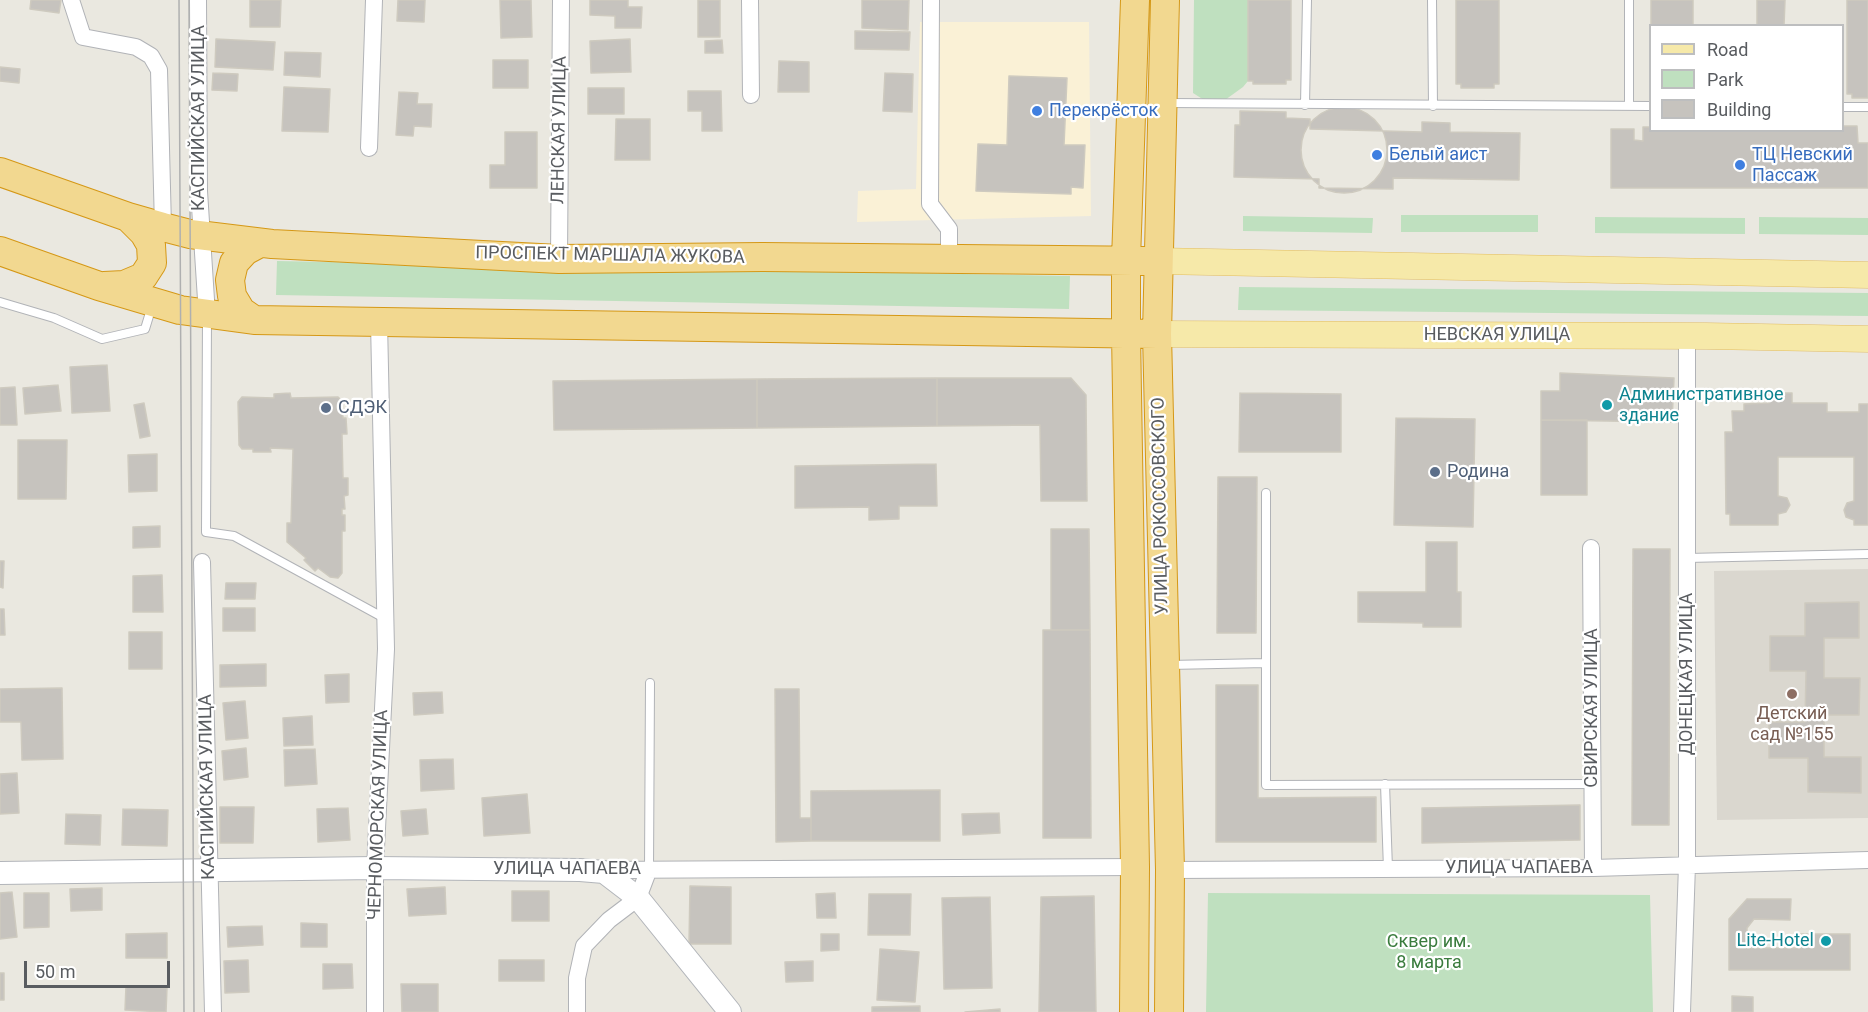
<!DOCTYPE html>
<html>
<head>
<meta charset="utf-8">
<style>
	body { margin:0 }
	#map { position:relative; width:1868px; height:1012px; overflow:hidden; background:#eae8e0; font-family:Roboto,sans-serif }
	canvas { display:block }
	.legend { position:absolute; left:1649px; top:24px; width:195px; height:108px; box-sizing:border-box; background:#fff; border:2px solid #bdbebf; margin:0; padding:8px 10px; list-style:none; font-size:18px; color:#595c60 }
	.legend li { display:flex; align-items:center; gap:12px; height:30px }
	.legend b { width:30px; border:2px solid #bdbebf }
	.scale { position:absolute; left:24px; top:961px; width:146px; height:27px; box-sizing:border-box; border:3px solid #595c60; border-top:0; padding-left:8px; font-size:18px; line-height:21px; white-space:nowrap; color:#595c60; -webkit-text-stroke:4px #fff; paint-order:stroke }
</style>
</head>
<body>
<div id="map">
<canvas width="1868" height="1012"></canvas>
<ul class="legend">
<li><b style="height:8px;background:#f6e9a9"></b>Road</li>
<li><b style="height:16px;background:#bfe0bf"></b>Park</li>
<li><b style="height:16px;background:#c6c3be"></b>Building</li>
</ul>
<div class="scale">50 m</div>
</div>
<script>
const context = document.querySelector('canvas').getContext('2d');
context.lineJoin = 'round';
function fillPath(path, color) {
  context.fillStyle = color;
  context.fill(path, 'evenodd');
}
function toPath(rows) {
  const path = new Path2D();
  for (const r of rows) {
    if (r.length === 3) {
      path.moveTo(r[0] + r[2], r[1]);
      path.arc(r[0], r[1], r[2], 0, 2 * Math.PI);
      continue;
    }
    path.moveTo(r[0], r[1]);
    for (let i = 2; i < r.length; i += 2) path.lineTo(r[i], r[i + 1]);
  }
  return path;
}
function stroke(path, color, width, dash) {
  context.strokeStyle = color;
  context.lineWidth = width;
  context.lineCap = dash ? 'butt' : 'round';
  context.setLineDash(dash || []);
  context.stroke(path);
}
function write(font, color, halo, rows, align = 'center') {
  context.font = font + ' Roboto,sans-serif';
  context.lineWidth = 4.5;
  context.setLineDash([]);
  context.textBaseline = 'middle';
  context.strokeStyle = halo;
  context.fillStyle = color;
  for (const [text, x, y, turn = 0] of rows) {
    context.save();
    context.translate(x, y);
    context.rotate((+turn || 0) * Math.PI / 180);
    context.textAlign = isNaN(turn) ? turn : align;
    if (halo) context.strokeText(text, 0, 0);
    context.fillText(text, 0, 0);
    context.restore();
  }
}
fillPath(toPath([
	[920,22,1089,22,1091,216,857,222,858,191,916,189]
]), '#faf1d6');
fillPath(toPath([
	[1868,569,1868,818,1717,820,1714,571]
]), '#dad7cf');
fillPath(toPath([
	[1194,0,1248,0,1248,81,1243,87,1225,100,1204,100,1193,93],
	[1401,215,1538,215,1538,232,1401,232],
	[1243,216,1373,218,1372,233,1243,231],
	[1595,217,1745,218,1745,234,1595,233],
	[1759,217,1868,218,1868,235,1759,234],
	[277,261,1070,276,1069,309,276,295],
	[1239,287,1868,293,1868,316,1238,310],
	[1208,893,1650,895,1653,1012,1206,1012]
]), '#bfe0bf');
const building = toPath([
	[31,0,61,0,59,13,30,9,31,0],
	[250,0,281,0,280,27,250,27,250,0],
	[398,0,425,0,424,22,397,21,398,0],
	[500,0,531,0,532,37,501,38,500,0],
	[590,0,628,0,628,7,642,7,641,28,615,28,615,16,590,15,590,0],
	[698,0,720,0,720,37,698,37,698,0],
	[862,0,909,0,908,30,862,28,862,0],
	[1248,0,1291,0,1291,80,1286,80,1286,84,1253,84,1253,81,1248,81,1248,0],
	[1456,0,1499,0,1499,84,1494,84,1494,88,1461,88,1461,84,1456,84,1456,0],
	[1651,0,1693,0,1693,26,1651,26,1651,0],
	[1757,0,1785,0,1784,26,1757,26,1757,0],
	[1847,0,1868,0,1868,98,1852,98,1852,94,1847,94,1847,0],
	[855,31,910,32,909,50,855,49,855,31],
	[216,39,275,42,273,70,215,67,216,39],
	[630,39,631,72,591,73,590,41,630,39],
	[722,40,723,53,705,53,705,41,722,40],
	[285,52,321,53,320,77,284,75,285,52],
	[493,60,528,60,528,88,493,88,493,60],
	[779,61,809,62,809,92,778,92,779,61],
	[0,67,20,69,19,83,0,81,0,67],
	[213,73,238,74,237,91,212,90,213,73],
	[885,73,913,74,912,112,883,111,885,73],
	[1009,76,1067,78,1064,145,1085,145,1083,188,1071,187,1071,194,976,191,978,144,1007,145,1009,76],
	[284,87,330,89,328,132,282,131,284,87],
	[588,88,624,88,624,114,588,114,588,88],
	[688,91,721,91,722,131,702,131,702,111,688,111,688,91],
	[399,92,418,93,417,104,432,104,431,127,414,126,413,136,396,135,399,92],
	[1344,150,43],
	[1240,111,1286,112,1286,118,1310,119,1310,129,1422,132,1422,122,1450,123,1450,132,1520,133,1519,180,1393,178,1393,189,1319,188,1319,179,1234,177,1235,125,1240,125,1240,111],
	[616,119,650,119,650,160,615,160,616,119],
	[1842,126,1857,126,1858,143,1868,143,1868,188,1611,188,1611,129,1634,129,1634,140,1643,141,1643,127,1650,127,1650,130,1842,130,1842,126],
	[505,132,537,132,537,188,490,188,490,165,505,165,505,132],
	[107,365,110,411,72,413,70,367,107,365],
	[1560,373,1674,378,1672,422,1541,420,1541,391,1560,391,1560,373],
	[937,378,1071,378,1086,395,1087,501,1041,501,1040,425,937,426,937,378],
	[937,378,937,426,757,428,757,379,937,378],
	[757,379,757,428,554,430,553,381,757,379],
	[58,385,61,411,25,414,23,388,58,385],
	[15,387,17,425,0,425,0,388,15,387],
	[290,393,291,398,338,397,342,401,343,418,346,418,347,434,342,434,343,478,348,478,348,495,344,496,345,509,342,509,342,515,345,515,345,531,342,531,342,573,338,578,330,577,318,568,315,571,304,560,306,558,287,542,287,523,291,523,293,449,270,448,271,452,253,452,253,449,242,449,239,445,238,402,242,397,274,398,274,394,290,393],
	[1240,393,1341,394,1341,452,1239,452,1240,393],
	[1769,393,1792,393,1792,403,1827,403,1827,412,1859,412,1859,404,1868,404,1868,525,1854,525,1854,520,1846,517,1844,510,1847,503,1854,501,1854,457,1778,457,1778,496,1787,498,1790,505,1786,512,1778,514,1778,525,1730,525,1730,514,1726,514,1725,432,1733,432,1732,411,1744,411,1744,404,1769,403,1769,393],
	[144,403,150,436,140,438,134,405,144,403],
	[1396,418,1475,419,1473,527,1394,525,1396,418],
	[1541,420,1587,420,1587,495,1541,495,1541,420],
	[18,440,67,440,66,499,18,499,18,440],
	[157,454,157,491,129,492,128,455,157,454],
	[936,464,937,506,899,506,899,519,869,520,869,507,795,508,795,466,936,464],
	[1218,477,1257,477,1256,633,1217,633,1218,477],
	[160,526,160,547,133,548,133,527,160,526],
	[1051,529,1089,529,1090,630,1051,630,1051,529],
	[1426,542,1457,542,1457,592,1461,592,1461,627,1423,627,1423,623,1358,622,1358,592,1426,592,1426,542],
	[1633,549,1670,549,1669,825,1632,825,1633,549],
	[0,561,4,561,3,588,0,587,0,561],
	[162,575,163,612,133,612,133,576,162,575],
	[226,583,256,583,255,599,225,599,226,583],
	[1859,602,1859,638,1824,638,1824,678,1860,678,1859,715,1824,715,1824,757,1861,757,1861,793,1808,792,1808,758,1769,758,1769,722,1805,722,1806,671,1770,671,1770,636,1805,636,1805,603,1859,602],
	[223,608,255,608,255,631,223,631,223,608],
	[0,609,4,609,5,635,0,635,0,609],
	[1043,630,1090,630,1091,838,1043,838,1043,630],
	[129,632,162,632,162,669,129,669,129,632],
	[266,664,266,686,220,687,220,665,266,664],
	[349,674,349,702,326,703,325,675,349,674],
	[1216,685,1258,685,1258,798,1376,797,1376,842,1216,842,1216,685],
	[62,688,63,759,22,760,21,722,0,722,0,689,62,688],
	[775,689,799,689,800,818,811,818,811,841,776,842,775,689],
	[442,692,443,713,414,715,413,693,442,692],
	[245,701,248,738,226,740,223,703,245,701],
	[312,716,313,745,284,746,283,718,312,716],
	[246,748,248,777,224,780,222,751,246,748],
	[315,749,317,784,285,786,284,750,315,749],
	[453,759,454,789,421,791,420,760,453,759],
	[17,773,19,813,0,814,0,774,17,773],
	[940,790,940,841,811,841,811,791,940,790],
	[527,794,530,833,484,836,482,798,527,794],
	[1580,805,1580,840,1422,843,1422,808,1580,805],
	[220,807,254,807,253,843,220,843,220,807],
	[348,808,350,840,318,842,317,809,348,808],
	[123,809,168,810,167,846,122,845,123,809],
	[426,809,428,834,403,836,401,811,426,809],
	[999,813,1000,833,963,835,962,814,999,813],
	[66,814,101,815,100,845,65,844,66,814],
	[690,886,731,887,731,944,689,944,690,886],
	[445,887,446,914,409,916,407,889,445,887],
	[102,888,102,910,71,911,70,889,102,888],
	[512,891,549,891,549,921,512,921,512,891],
	[12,892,17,937,0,939,0,893,12,892],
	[24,893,49,893,49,927,24,928,24,893],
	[835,893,836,918,817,918,816,894,835,893],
	[869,894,911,894,910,935,868,935,869,894],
	[1094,896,1096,1012,1039,1012,1041,897,1094,896],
	[990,897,992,988,944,989,942,898,990,897],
	[1747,899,1791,899,1790,920,1754,919,1747,928,1747,948,1801,948,1801,934,1850,934,1850,970,1729,970,1729,919,1747,899],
	[301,923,327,924,327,947,301,947,301,923],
	[262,926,263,945,228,947,227,927,262,926],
	[167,933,167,958,126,958,126,934,167,933],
	[821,934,839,934,839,950,821,951,821,934],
	[880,949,919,952,915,1002,877,1000,880,949],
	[248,960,249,992,225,993,224,961,248,960],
	[499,960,544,960,544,981,499,981,499,960],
	[813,961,813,981,786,982,785,962,813,961],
	[323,964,352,964,353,988,323,989,323,964],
	[0,973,4,973,4,1000,0,1000,0,973],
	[401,984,438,984,438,1012,402,1012,401,984],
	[126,986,167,988,166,1012,125,1010,126,986],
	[1732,996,1753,997,1753,1012,1732,1012,1732,996],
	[920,1006,920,1012,872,1012,872,1007,920,1006],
	[1000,1009,1000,1012,965,1012,1000,1009]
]);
fillPath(building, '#c6c3be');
stroke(building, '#cecabf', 1.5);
const lane = toPath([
	[1432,0,1433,106],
	[1629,0,1629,106],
	[1168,103,1650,106],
	[1305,105,1307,0],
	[1842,107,1868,107],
	[0,302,54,318,102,339,145,329,152,306],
	[207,317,206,532,234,536,386,619],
	[1266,493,1266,785,1593,784],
	[1687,558,1868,554],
	[1169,665,1266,663],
	[1385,784,1388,869],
	[649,869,650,683]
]);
const street = toPath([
	[71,0,83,37,136,47,151,56,159,70,163,227],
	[198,0,199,191,207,315],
	[750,0,751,95],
	[931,0,930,204,949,229,949,259],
	[369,148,374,0],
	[559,259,561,0],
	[1591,548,1593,868],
	[202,562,213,1012],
	[599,870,1135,867],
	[1170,870,1593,868,1868,860],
	[375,1012,375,868,386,649,379,322],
	[577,1012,577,978,584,946,609,920,638,898,649,869],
	[1682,1012,1687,865,1687,336]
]);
const secondary = toPath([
	[0,873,375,868,580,870,604,872,638,898,730,1012]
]);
const primary = toPath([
	[1158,261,1868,275],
	[1157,334,1706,336,1868,339]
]);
const highway = toPath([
	[1165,0,1157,334,1170,870,1169,1012],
	[0,172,128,217,163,227,190,234,272,244,559,259,763,257,1158,261],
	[0,251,99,286,180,310,254,320,1157,334],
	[104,286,124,285,143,277,152,263,151,245,144,233,128,217],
	[254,320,241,311,232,296,230,280,234,263,245,251,260,243],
	[1134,1012,1135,867,1126,334,1126,260,1135,0]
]);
stroke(lane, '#b1b3b7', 10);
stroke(street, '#b1b3b7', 18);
stroke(secondary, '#b2b5ba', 24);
stroke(primary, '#e2bd62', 27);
stroke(highway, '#d59816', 30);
stroke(lane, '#fff', 8);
stroke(street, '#fff', 16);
stroke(secondary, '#fff', 22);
stroke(primary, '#f6e9a9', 26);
stroke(highway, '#f2d890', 28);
stroke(toPath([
	[179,0,184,1012],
	[189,0,194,1012]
]), '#afb0b0', 1.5);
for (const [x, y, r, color] of [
	[1037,111,6,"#3f7fe0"],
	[1377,155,6,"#3f7fe0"],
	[1740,165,6,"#3f7fe0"],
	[1607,405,6,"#0f9aa8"],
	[326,408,6,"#5c6f8a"],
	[1435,472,6,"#5c6f8a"],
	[1792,694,6,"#8d6e63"],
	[1826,941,6,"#0f9aa8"]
]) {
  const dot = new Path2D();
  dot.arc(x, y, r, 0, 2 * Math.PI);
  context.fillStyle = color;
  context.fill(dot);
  stroke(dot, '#fff', 2);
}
write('18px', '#366cbe', '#fff', [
	["Перекрёсток",1049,111],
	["Белый аист",1389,155],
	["ТЦ Невский",1752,155],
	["Пассаж",1752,176]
], 'left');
write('18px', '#595c60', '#fff', [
	["КАСПИЙСКАЯ УЛИЦА",199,118,-90],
	["ЛЕНСКАЯ УЛИЦА",560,130,-89],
	["ПРОСПЕКТ МАРШАЛА ЖУКОВА",610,256,1],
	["НЕВСКАЯ УЛИЦА",1497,335],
	["УЛИЦА РОКОССОВСКОГО",1161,506,-91],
	["ДОНЕЦКАЯ УЛИЦА",1687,674,-90],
	["СВИРСКАЯ УЛИЦА",1592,708,-90],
	["КАСПИЙСКАЯ УЛИЦА",208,787,-91],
	["ЧЕРНОМОРСКАЯ УЛИЦА",379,815,-88],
	["УЛИЦА ЧАПАЕВА",1519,868],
	["УЛИЦА ЧАПАЕВА",567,869]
]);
write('18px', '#0d838f', '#fff', [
	["Административное",1619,395],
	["здание",1619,416],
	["Lite-Hotel",1814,941,"right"]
], 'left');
write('18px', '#4e5e75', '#fff', [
	["СДЭК",338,408],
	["Родина",1447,472]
], 'left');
write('18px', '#785e54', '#fff', [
	["Детский",1792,714],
	["сад №155",1792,735]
]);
write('18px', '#3b7c3e', '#fff', [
	["Сквер им.",1429,942],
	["8 марта",1429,963]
]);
</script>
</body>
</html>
